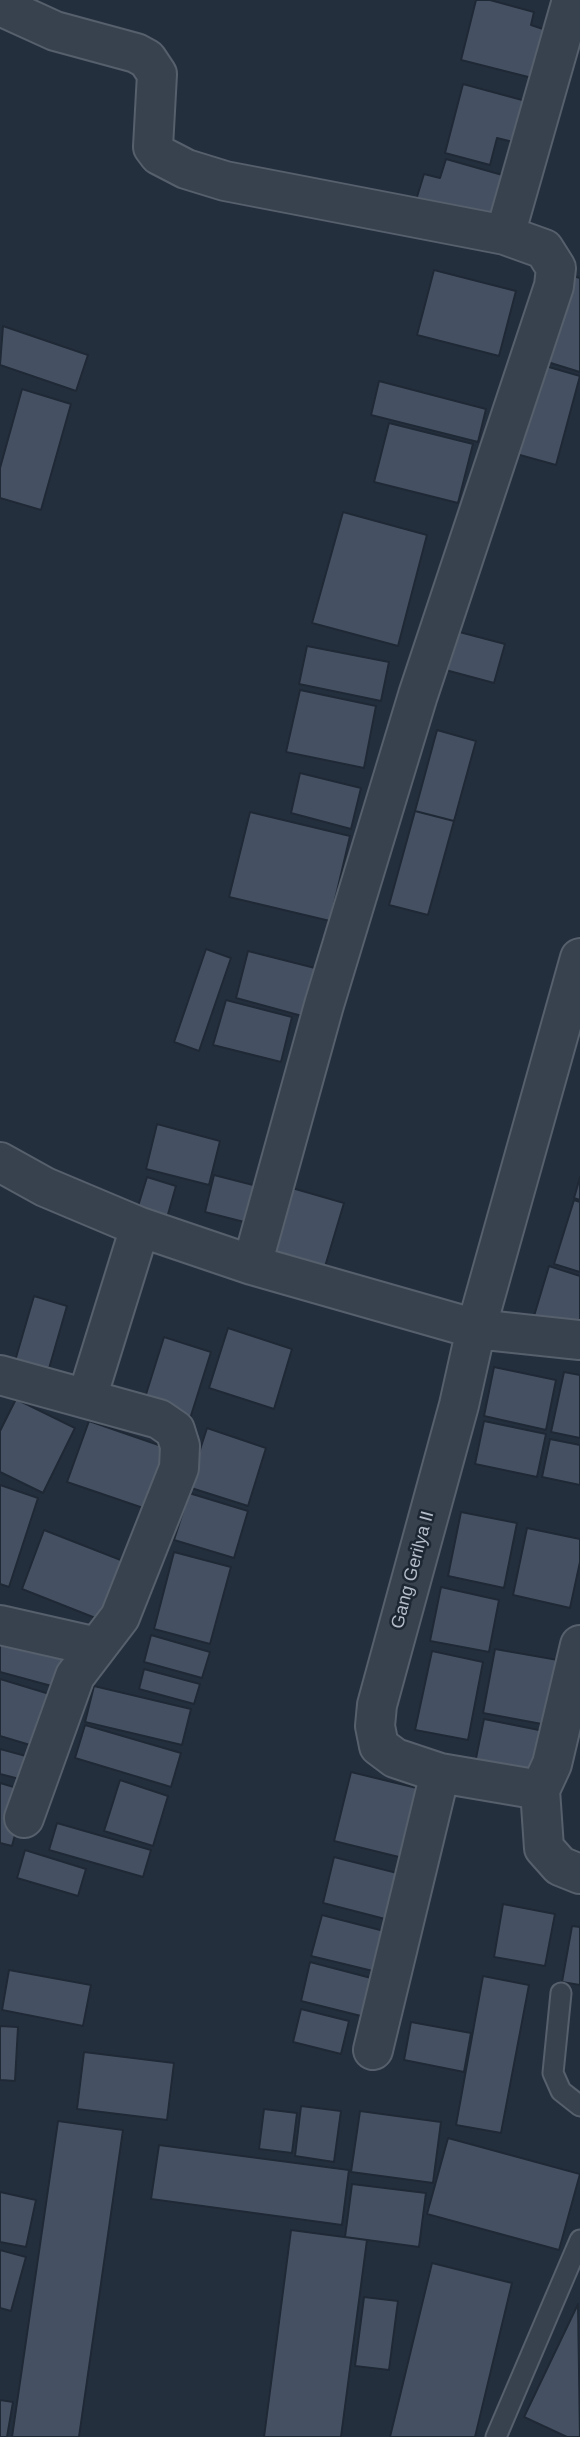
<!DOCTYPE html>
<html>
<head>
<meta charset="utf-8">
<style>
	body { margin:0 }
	canvas { display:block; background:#242f3e }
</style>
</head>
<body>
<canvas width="580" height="2437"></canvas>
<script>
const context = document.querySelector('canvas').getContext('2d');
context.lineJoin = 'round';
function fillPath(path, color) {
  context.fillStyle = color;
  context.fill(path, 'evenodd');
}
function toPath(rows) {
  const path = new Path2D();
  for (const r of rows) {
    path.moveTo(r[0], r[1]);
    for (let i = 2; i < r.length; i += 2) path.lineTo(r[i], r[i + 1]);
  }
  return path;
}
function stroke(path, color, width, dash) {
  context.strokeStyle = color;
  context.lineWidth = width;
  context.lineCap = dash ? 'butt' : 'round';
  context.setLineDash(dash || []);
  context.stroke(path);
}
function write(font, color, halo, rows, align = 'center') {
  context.font = font + ' Arial,sans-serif';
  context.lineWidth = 5;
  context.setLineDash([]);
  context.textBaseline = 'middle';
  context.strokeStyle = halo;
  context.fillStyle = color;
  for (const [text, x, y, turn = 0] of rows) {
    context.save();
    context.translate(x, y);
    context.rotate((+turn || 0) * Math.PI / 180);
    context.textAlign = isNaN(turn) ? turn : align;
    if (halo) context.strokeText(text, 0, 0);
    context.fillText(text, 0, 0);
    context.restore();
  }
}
const building = toPath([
	[476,0,490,0,534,12,531,25,552,32,540,80,461,60,476,0],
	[463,84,537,104,525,145,497,138,490,165,445,153,463,84],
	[446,159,513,178,498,233,413,210,424,174,440,178,446,159],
	[434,270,516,291,499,356,417,335,434,270],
	[566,274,580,278,580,372,541,360,566,274],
	[3,326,88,355,76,391,0,365,3,326],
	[535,363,580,376,556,465,509,452,535,363],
	[379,381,486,409,478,442,371,415,379,381],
	[22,389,71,404,41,510,0,498,0,468,22,389],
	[389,423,473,444,458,503,374,482,389,423],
	[343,512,427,535,398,646,312,623,343,512],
	[448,629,505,644,494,683,438,668,448,629],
	[307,646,389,662,381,701,299,684,307,646],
	[300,690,376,706,364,768,286,752,300,690],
	[437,730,476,741,454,821,415,811,437,730],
	[300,773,361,788,351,829,291,813,300,773],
	[415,811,454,821,428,915,389,905,415,811],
	[250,812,350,836,330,921,229,897,250,812],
	[206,949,231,958,199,1051,174,1042,206,949],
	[248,951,315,968,302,1016,236,998,248,951],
	[226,1000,292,1017,281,1062,213,1045,226,1000],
	[157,1124,220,1141,209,1185,146,1169,157,1124],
	[214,1175,261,1187,252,1224,205,1212,214,1175],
	[147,1177,176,1186,165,1225,135,1216,147,1177],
	[580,1177,580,1200,574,1198,580,1177],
	[292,1188,344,1203,324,1270,271,1255,292,1188],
	[574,1200,580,1202,580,1272,554,1264,574,1200],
	[549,1266,580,1276,580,1331,534,1316,549,1266],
	[34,1296,67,1306,48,1372,15,1361,34,1296],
	[228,1328,292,1349,274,1409,209,1388,228,1328],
	[164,1337,211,1352,189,1422,142,1407,164,1337],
	[494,1367,556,1380,546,1430,484,1416,494,1367],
	[564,1372,580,1375,580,1438,551,1432,564,1372],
	[16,1399,75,1428,43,1493,0,1472,0,1431,16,1399],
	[89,1421,173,1450,152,1511,67,1482,89,1421],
	[484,1421,546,1434,537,1477,475,1464,484,1421],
	[207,1428,266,1448,248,1506,188,1487,207,1428],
	[550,1439,580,1445,580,1485,542,1477,550,1439],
	[0,1485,38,1498,9,1587,0,1584,0,1485],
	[189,1493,248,1511,234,1558,174,1540,189,1493],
	[461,1512,517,1523,504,1588,448,1576,461,1512],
	[527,1528,580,1539,580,1562,570,1608,513,1595,527,1528],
	[44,1530,131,1564,108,1623,22,1589,44,1530],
	[174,1552,231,1567,210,1644,154,1629,174,1552],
	[441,1587,499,1600,489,1652,430,1641,441,1587],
	[151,1635,210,1652,202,1678,144,1662,151,1635],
	[0,1638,68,1656,59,1688,0,1672,0,1638],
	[495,1649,558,1660,547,1725,483,1713,495,1649],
	[432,1651,483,1662,468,1740,415,1730,432,1651],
	[144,1669,200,1684,194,1704,139,1689,144,1669],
	[0,1679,56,1696,40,1748,0,1736,0,1679],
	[94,1686,191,1709,182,1745,85,1722,94,1686],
	[484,1719,544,1731,534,1780,474,1768,484,1719],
	[85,1725,181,1753,171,1787,75,1758,85,1725],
	[0,1749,37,1759,31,1782,0,1774,0,1749],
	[351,1772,425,1790,407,1859,334,1841,351,1772],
	[120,1780,168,1796,153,1846,104,1831,120,1780],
	[0,1783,27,1791,12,1846,0,1843,0,1783],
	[57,1823,151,1850,143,1877,49,1850,57,1823],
	[25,1850,86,1869,78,1896,17,1878,25,1850],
	[334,1857,401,1874,389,1920,323,1903,334,1857],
	[503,1904,555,1914,545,1966,494,1957,503,1904],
	[322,1915,388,1932,377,1972,311,1956,322,1915],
	[572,1926,580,1927,580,1985,562,1982,572,1926],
	[310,1962,375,1979,365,2017,301,2001,310,1962],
	[9,1970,91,1985,83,2026,2,2010,9,1970],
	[483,1976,529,1985,501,2133,456,2125,483,1976],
	[301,2009,349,2021,341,2054,293,2042,301,2009],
	[411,2022,471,2033,464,2072,404,2060,411,2022],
	[0,2026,18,2027,15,2081,0,2080,0,2026],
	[84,2052,174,2063,167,2120,77,2109,84,2052],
	[301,2106,341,2111,334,2162,295,2156,301,2106],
	[264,2109,297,2113,292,2153,259,2149,264,2109],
	[360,2111,441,2122,433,2183,351,2172,360,2111],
	[58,2121,123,2130,79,2437,12,2437,58,2121],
	[448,2138,580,2174,559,2250,427,2214,448,2138],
	[159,2145,349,2170,342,2225,151,2199,159,2145],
	[352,2184,426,2193,419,2247,345,2237,352,2184],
	[0,2192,36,2200,26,2247,0,2242,0,2192],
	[291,2230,367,2240,341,2437,264,2437,291,2230],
	[0,2250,26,2257,11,2311,0,2308,0,2250],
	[432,2263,512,2283,475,2437,390,2437,432,2263],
	[364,2297,398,2301,389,2370,355,2366,364,2297],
	[578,2304,580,2437,567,2437,524,2417,578,2304],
	[0,2400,13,2402,7,2437,0,2437,0,2400]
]);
fillPath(building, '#455162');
stroke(building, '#1f2835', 2);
const lane = toPath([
	[561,1993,553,2073,561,2091,580,2106],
	[496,2437,580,2240]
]);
const street = toPath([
	[0,6,55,31,136,53,147,59,157,74,153,147,159,155,186,169,225,181,505,235,544,249,556,268,554,286,418,695,324,1005,252,1265],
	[505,235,572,0],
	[580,958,476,1329,459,1405,377,1705,375,1726,379,1746,395,1758,440,1773,540,1790,552,1764,580,1645],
	[0,1162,45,1187,140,1227,252,1265,476,1329,580,1340],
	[0,1375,159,1419,175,1430,180,1446,179,1468,120,1617,75,1676,24,1818],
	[87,1398,140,1227],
	[0,1625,97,1647],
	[540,1790,544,1848,560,1866,580,1874],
	[373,2050,440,1773]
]);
stroke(lane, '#565f6c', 23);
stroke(street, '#565f6c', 42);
stroke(lane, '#38414e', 19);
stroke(street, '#38414e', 38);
write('18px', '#b4bcc9', '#1d2633', [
	["Gang Gerilya II",413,1570,-75]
]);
</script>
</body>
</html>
